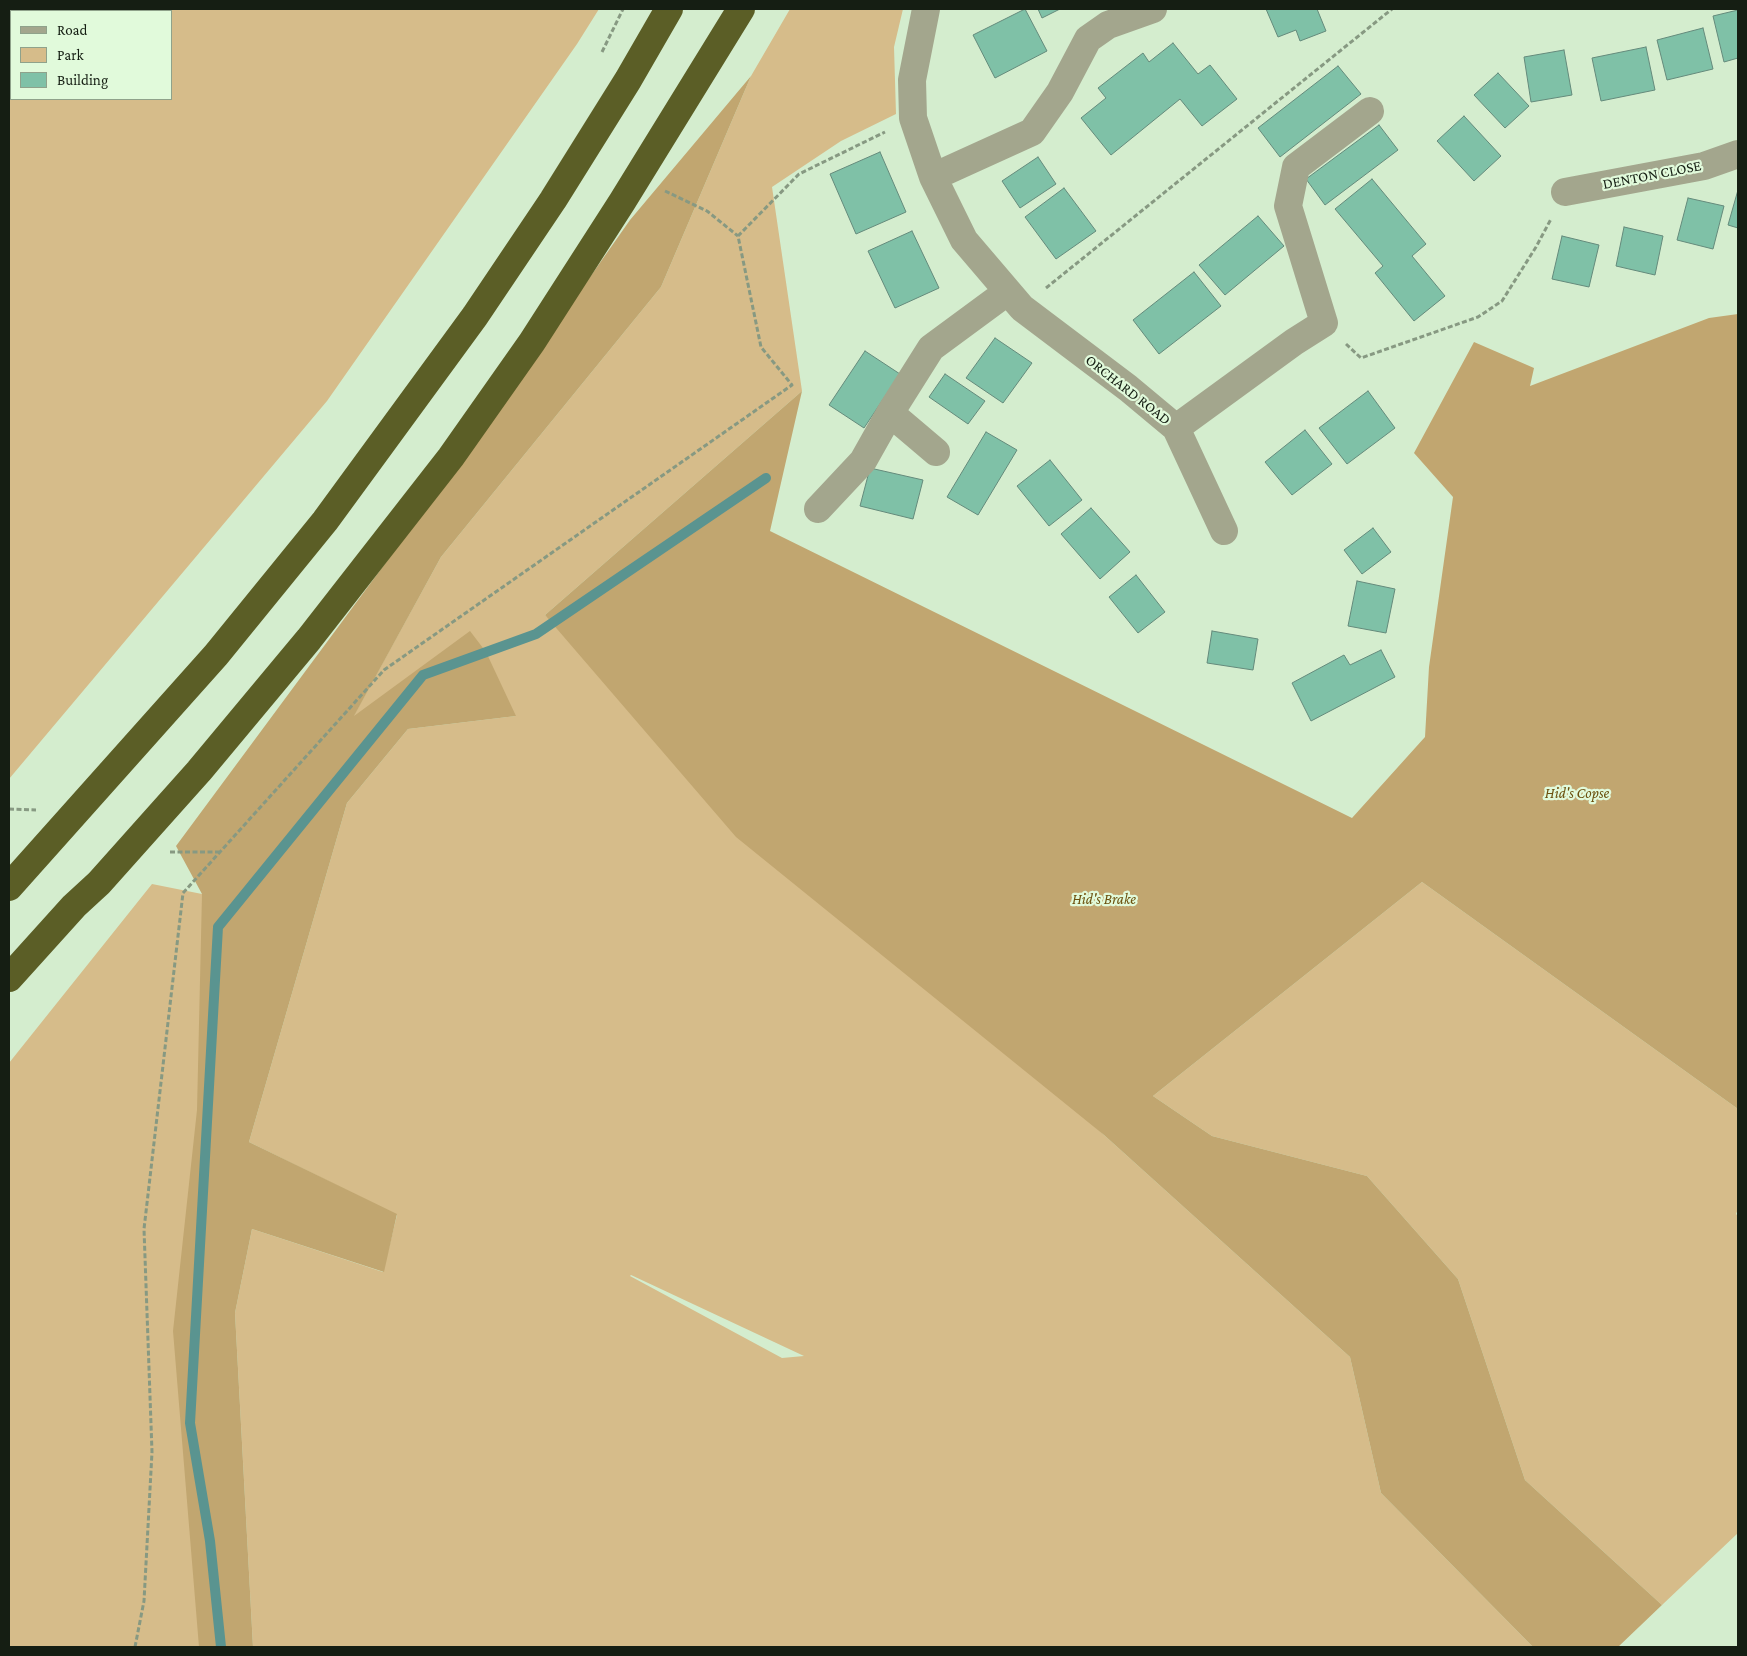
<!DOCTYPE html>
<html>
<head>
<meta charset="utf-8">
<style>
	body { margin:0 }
	#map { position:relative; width:1747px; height:1656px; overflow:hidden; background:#d4edce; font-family:"Crimson Pro",serif }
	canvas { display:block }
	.frame { position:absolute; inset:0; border:10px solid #151e13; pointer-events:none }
	.legend { position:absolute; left:10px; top:10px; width:162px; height:90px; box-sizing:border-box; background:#e1fadb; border:1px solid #8fa28b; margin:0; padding:6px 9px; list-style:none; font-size:15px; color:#151e13 }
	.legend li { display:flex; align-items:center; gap:10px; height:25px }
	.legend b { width:25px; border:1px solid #8fa28b }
</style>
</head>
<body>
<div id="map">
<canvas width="1747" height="1656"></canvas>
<div class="frame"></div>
<ul class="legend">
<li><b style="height:6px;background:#a3a68d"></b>Road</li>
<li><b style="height:14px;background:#d6bc8a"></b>Park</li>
<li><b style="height:14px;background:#7fc1a7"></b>Building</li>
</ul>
</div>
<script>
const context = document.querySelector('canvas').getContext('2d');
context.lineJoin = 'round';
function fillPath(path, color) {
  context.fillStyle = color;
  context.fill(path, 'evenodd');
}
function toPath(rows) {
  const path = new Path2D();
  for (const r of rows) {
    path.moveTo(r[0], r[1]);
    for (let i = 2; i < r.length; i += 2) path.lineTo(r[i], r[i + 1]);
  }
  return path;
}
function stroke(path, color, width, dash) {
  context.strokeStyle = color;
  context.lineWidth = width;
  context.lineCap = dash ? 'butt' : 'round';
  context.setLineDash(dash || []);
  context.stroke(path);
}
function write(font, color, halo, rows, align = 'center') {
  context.font = font + ' "Crimson Pro",serif';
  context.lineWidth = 4.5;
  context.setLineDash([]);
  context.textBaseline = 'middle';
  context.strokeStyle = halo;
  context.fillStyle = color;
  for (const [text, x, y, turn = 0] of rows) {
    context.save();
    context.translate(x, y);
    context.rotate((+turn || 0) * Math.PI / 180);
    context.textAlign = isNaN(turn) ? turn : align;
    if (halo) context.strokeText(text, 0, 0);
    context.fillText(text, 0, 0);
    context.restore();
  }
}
fillPath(toPath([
	[9,9,599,9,577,44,327,401,9,779],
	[171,11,171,99,11,99,11,11],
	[790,9,903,9,894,47,896,114,841,141,772,187,802,391,545,615,1104,1135,1350,1357,1381,1493,1533,1647,253,1647,235,1313,252,1229,383,1272,397,1215,249,1142,347,803,408,729,516,716,353,717,441,557,661,287,751,76],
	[630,1276,631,1275,804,1356,782,1358],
	[1422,882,1738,1109,1738,1209,1736,1214,1738,1216,1738,1533,1662,1605,1525,1480,1458,1279,1367,1176,1212,1136,1153,1096],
	[152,884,202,894,225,1647,9,1647,9,1063]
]), '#d6bc8a');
fillPath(toPath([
	[751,76,661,287,441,557,354,716,470,631,486,652,516,716,408,729,347,803,249,1142,397,1214,384,1272,252,1229,235,1313,253,1647,199,1647,173,1331,197,1110,202,894,176,846,458,465,630,220],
	[1738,314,1738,1109,1422,882,1153,1096,1212,1136,1367,1176,1458,1279,1525,1480,1662,1605,1618,1647,1533,1647,1381,1493,1350,1357,1104,1135,736,837,545,615,802,391,770,531,1352,818,1425,737,1429,667,1453,497,1414,453,1474,342,1534,368,1530,386,1709,318]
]), '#c1a670');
stroke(toPath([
	[221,1647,210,1541,190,1423,218,927,423,675,536,634,766,478]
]), '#5a9490', 10);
const building = toPath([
	[1025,9,1047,51,995,78,973,35,1025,9],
	[1038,9,1060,9,1042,18,1038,9],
	[1266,9,1317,9,1326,31,1300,41,1296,30,1278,37,1266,9],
	[1738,10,1738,58,1724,62,1713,16,1738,10],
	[1703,28,1713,69,1667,80,1657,40,1703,28],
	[1173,43,1198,74,1210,65,1237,99,1202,126,1180,99,1111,155,1081,118,1106,98,1098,88,1143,53,1149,62,1173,43],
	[1646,47,1655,90,1601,101,1592,58,1646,47],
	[1564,50,1572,95,1531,102,1524,57,1564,50],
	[1338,66,1361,94,1280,157,1258,128,1338,66],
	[1498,73,1529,106,1505,128,1474,95,1498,73],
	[1464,116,1501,156,1474,181,1437,141,1464,116],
	[1379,125,1398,150,1325,205,1306,179,1379,125],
	[880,152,906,212,856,234,830,174,880,152],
	[1038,157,1056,184,1020,208,1002,181,1038,157],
	[1372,179,1426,244,1412,256,1445,296,1414,321,1375,273,1383,266,1335,209,1372,179],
	[1064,188,1096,231,1056,259,1025,217,1064,188],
	[1738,190,1738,228,1728,225,1738,190],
	[1688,198,1724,206,1713,249,1677,240,1688,198],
	[1258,216,1284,246,1225,295,1199,265,1258,216],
	[1624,227,1663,236,1655,275,1616,266,1624,227],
	[912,231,939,288,895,308,868,251,912,231],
	[1562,236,1599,245,1589,287,1552,279,1562,236],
	[1194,272,1221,306,1159,354,1133,320,1194,272],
	[995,338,1032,363,1003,403,966,378,995,338],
	[865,351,900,374,864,428,829,405,865,351],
	[945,374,985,401,968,424,929,397,945,374],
	[1368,391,1395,428,1347,464,1319,428,1368,391],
	[1305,430,1332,464,1292,495,1265,462,1305,430],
	[986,432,1017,450,978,515,947,497,986,432],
	[1050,460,1082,500,1049,526,1017,486,1050,460],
	[870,468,923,480,913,519,860,506,870,468],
	[1091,508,1130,552,1100,579,1061,534,1091,508],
	[1373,528,1391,552,1362,574,1344,550,1373,528],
	[1136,575,1165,612,1138,633,1109,597,1136,575],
	[1357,581,1395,589,1386,633,1348,626,1357,581],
	[1212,631,1258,639,1253,670,1207,663,1212,631],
	[1381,650,1395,677,1311,721,1292,683,1344,655,1350,665,1381,650]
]);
fillPath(building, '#7fc1a7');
stroke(building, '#648a7b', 1);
stroke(toPath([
	[602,52,623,9],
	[665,191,707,211,738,236],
	[1046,288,1392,9],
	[1346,344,1361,358,1478,317,1502,301,1536,247,1551,219],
	[9,809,36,810],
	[170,852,221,852],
	[135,1647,144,1601,152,1452,144,1229,183,893,384,670,792,385,761,347,738,236,799,174,885,132]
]), '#879982', 3, [5, 2.5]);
stroke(toPath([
	[926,9,912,80,913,118,933,177,964,240,1022,308,1128,388,1176,428,1294,342,1324,323,1288,206,1296,167,1370,111],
	[933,177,1032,132,1060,92,1088,39,1108,25,1153,9],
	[1565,192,1704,166,1738,154],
	[890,413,936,452],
	[1176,428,1224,531],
	[818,509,863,461,890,413,931,348,1007,292]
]), '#a3a68d', 28);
stroke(toPath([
	[9,887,216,655,325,521,475,316,553,200,628,80,669,9],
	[9,978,74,906,99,883,199,771,309,639,451,457,532,342,622,202,741,9]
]), '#5b5e26', 28);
write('15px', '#151e13', '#e1fadb', [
	["DENTON CLOSE",1652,175,-11],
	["ORCHARD ROAD",1128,390,38]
]);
write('italic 15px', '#6b500d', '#e1fadb', [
	["Hid's Copse",1577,793],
	["Hid's Brake",1104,899]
]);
</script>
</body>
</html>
